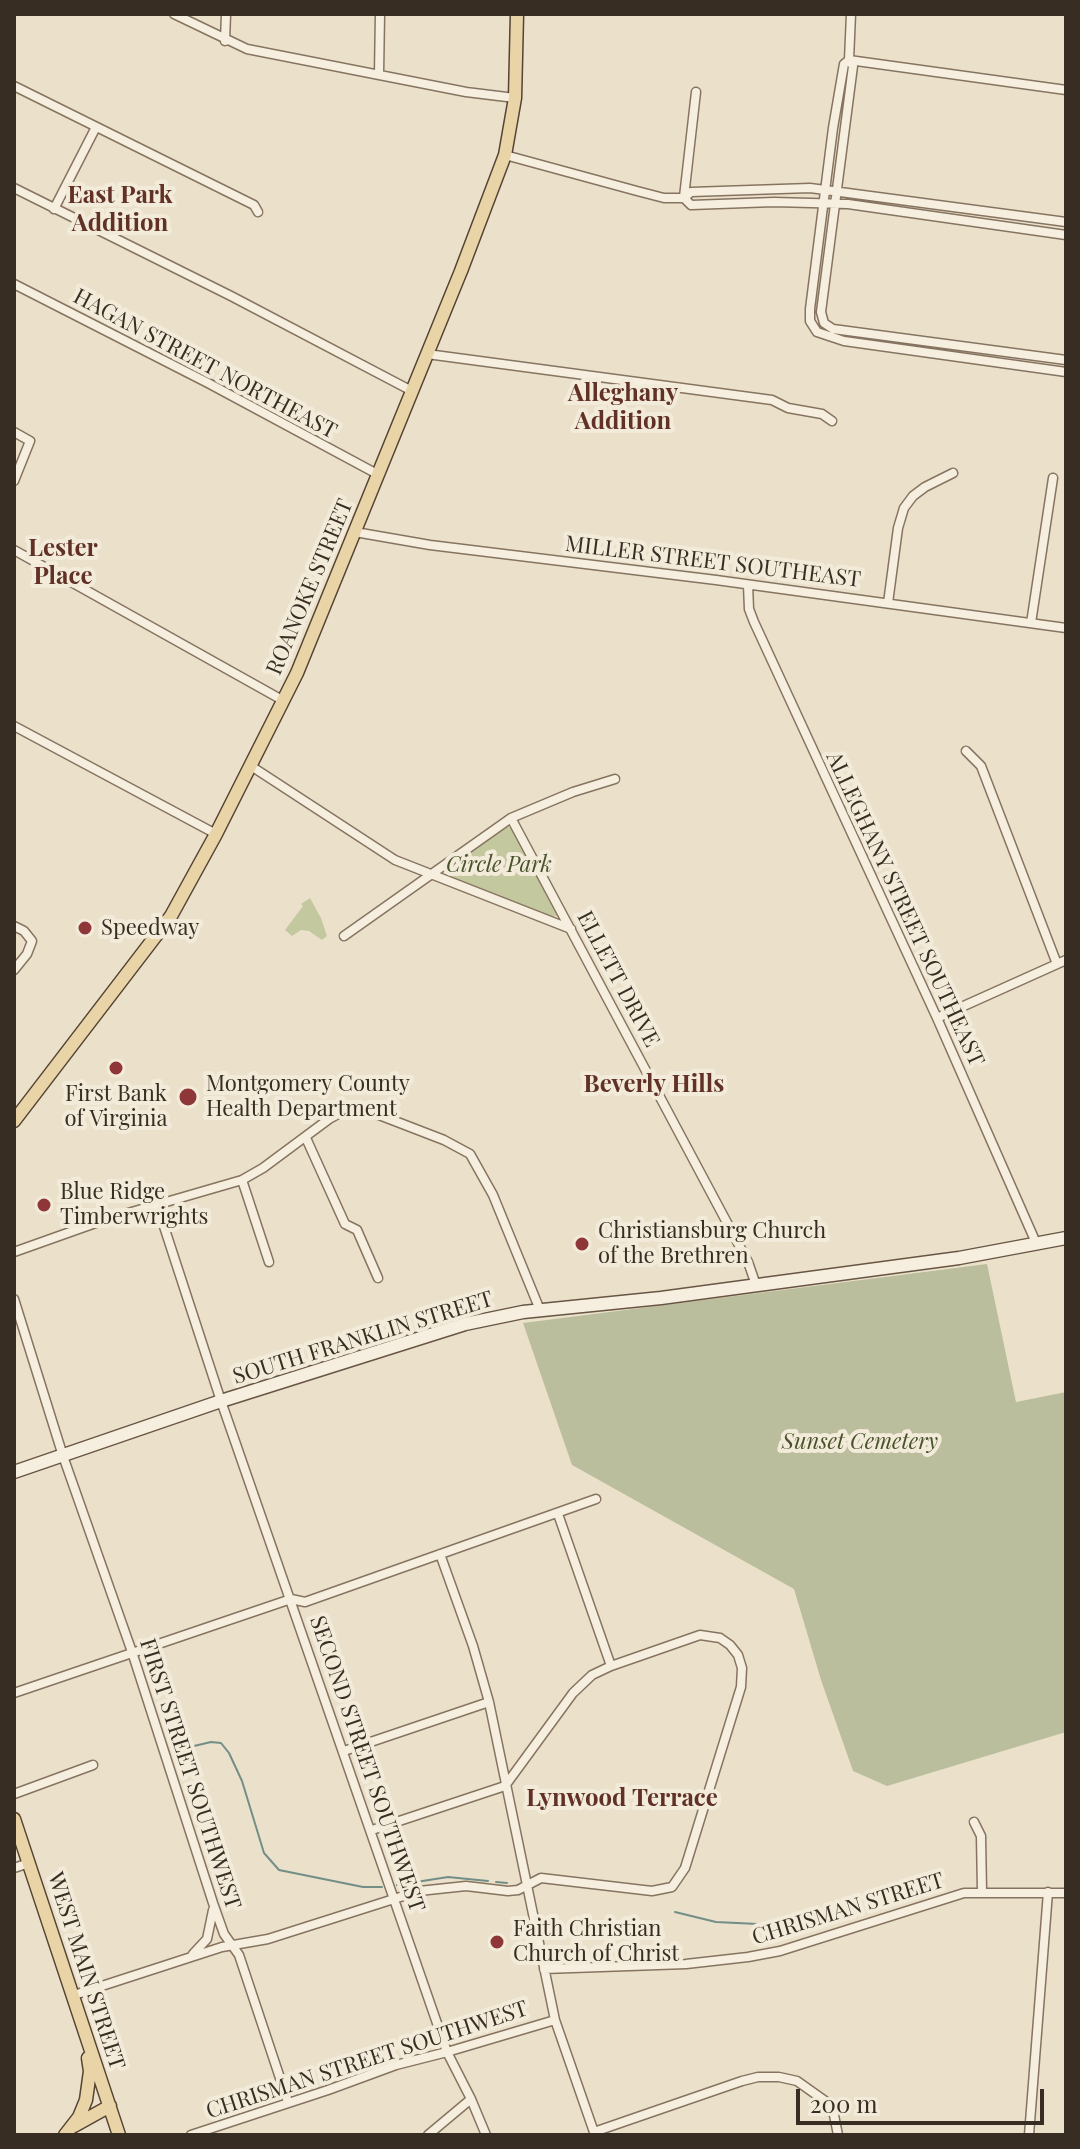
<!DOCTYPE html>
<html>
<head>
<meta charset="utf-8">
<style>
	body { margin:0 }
	#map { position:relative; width:1080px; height:2149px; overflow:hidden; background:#ebe1cb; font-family:"Playfair Display",serif }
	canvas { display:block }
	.frame { position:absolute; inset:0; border:16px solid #382d22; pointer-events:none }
	.scale { position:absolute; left:796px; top:2089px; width:248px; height:36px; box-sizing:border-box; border:4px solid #382d22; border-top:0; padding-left:10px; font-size:24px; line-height:28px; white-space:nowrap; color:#382d22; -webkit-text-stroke:6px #f3ebda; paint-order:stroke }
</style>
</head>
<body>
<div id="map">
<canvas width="1080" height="2149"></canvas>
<div class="frame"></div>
<div class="scale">200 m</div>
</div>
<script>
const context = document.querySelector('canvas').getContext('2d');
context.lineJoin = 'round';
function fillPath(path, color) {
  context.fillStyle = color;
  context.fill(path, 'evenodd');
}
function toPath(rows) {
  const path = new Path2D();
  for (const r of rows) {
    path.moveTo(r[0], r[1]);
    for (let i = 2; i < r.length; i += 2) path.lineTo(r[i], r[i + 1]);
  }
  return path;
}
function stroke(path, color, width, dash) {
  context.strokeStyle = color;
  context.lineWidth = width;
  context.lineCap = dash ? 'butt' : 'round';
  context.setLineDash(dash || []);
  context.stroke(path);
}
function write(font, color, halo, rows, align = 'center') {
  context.font = font + ' "Playfair Display",serif';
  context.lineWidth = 8;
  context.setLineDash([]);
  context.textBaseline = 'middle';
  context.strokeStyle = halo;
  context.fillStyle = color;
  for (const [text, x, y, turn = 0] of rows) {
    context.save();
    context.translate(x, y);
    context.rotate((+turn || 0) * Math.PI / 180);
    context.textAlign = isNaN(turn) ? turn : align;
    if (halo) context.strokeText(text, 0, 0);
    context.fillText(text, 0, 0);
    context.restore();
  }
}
fillPath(toPath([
	[504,826,511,828,517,837,558,916,551,916,446,875,446,868],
	[310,898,321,918,327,936,322,940,309,931,301,930,292,936,285,930,303,906,301,904]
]), '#c4c89f');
fillPath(toPath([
	[987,1264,1016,1402,1066,1392,1066,1732,887,1786,853,1771,821,1680,794,1589,572,1465,523,1323]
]), '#bbbe9d');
stroke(toPath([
	[177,1750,211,1742,221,1743,229,1753,242,1781,264,1853,279,1870,363,1887,382,1887],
	[496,1882,507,1883],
	[397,1885,448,1877,488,1881],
	[675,1912,716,1922,758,1924]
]), '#728e87', 2);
const minor = toPath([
	[174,14,247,49,466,92,515,98],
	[851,14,849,60,853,66,821,312,824,323,833,329,1066,360],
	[225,41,226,14],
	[849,60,844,64,833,128,810,309,810,321,817,332,844,341,1066,372],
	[849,60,1066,90],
	[379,74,380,14],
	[14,86,254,205,258,212],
	[505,155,637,191,664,198,684,198,691,205,774,202,848,204,1066,235],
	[14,188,231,296,412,391],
	[684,197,696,92],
	[684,198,691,192,810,188,1066,222],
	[54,209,96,127],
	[14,284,208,383,379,475],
	[427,354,772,400,788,408,822,414,832,421],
	[14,432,30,441,14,481],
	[355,532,430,545,716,580,1066,628],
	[14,550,284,701],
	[748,585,749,609,754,622,937,1018,1037,1245],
	[888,603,898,528,904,508,913,496,925,487,953,473],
	[1031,623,1053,478],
	[14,726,216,834],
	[966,751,981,766,1057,964],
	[251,766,395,860,571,929],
	[511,818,748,1262,756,1285],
	[14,926,24,931,32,941,27,954,14,970],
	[344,936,511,818,573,792,615,779],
	[937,1018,1066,960],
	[306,1138,345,1224,357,1230,378,1278],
	[242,1180,269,1262],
	[157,1205,221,1401,447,2052,471,2099,486,2135],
	[14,1252,104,1220,242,1180,263,1168,329,1119,347,1109,361,1108,444,1140,470,1154,493,1195,540,1310],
	[14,1299,63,1456,132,1652,213,1903,224,1934,239,1955,288,2102],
	[558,1514,611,1666],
	[440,1554,473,1646,489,1702,555,2020,595,2135],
	[14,1693,291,1599,305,1602,596,1499],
	[344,1751,489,1702],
	[14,1794,93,1765],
	[974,1822,981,1836,982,1891],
	[14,1868,29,1863],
	[193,1954,207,1939,213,1910],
	[544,1969,686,1964,748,1957,780,1951,964,1893,1066,1893],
	[74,1995,222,1947,268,1939,419,1891,466,1886,508,1891,518,1890,541,1878,652,1891,672,1887,685,1868,741,1687,742,1668,738,1655,730,1645,720,1638,700,1635,611,1666,592,1675,573,1693,505,1786,372,1830],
	[594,2132,742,2081,758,2077,779,2077,797,2081,828,2103,834,2115,838,2135],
	[191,2135,328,2090,396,2065,447,2052,555,2020],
	[428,2135,471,2099],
	[1029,2135,1048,1892]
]);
const secondary = toPath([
	[14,1472,221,1401,465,1324,523,1312,661,1298,959,1258,1066,1238]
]);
const primary = toPath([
	[14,1121,171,916,216,834,297,673,461,271,505,155,515,98,517,14],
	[14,1819,119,2135],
	[74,2126,110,2106],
	[65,2135,79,2117,86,2100,90,2071,88,2058]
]);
stroke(minor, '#867460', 11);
stroke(secondary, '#685543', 15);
stroke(primary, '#554334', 15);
stroke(minor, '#f6eede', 8);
stroke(secondary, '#f6eede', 12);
stroke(primary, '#e9d4a7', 12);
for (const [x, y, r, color] of [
	[85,928,8,"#8f3638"],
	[116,1068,8,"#8f3638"],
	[188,1097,10,"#8f3638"],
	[44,1205,8,"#8f3638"],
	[582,1244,8,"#8f3638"],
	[497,1942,8,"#8f3638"]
]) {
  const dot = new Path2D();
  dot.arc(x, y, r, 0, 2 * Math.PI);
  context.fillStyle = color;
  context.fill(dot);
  stroke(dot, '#f3ebda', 3);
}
write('22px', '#382d22', '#f3ebda', [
	["HAGAN STREET NORTHEAST",205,364,28],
	["MILLER STREET SOUTHEAST",713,562,7],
	["ROANOKE STREET",310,587,-67],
	["ALLEGHANY STREET SOUTHEAST",905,909,65],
	["ELLETT DRIVE",618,979,62],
	["SOUTH FRANKLIN STREET",363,1338,-17],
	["SECOND STREET SOUTHWEST",367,1764,71],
	["FIRST STREET SOUTHWEST",190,1774,72],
	["CHRISMAN STREET",848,1909,-17],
	["WEST MAIN STREET",86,1971,72],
	["CHRISMAN STREET SOUTHWEST",367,2060,-18]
]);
write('italic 22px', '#49532b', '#f3ebda', [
	["Circle Park",499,865],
	["Sunset Cemetery",860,1442]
]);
write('22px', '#382d22', '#f3ebda', [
	["Speedway",101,928],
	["Montgomery County",206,1084],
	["Health Department",206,1109],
	["First Bank",116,1094,"center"],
	["of Virginia",116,1119,"center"],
	["Blue Ridge",60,1192],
	["Timberwrights",60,1217],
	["Christiansburg Church",598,1231],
	["of the Brethren",598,1256],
	["Faith Christian",513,1929],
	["Church of Christ",513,1954]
], 'left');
write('bold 24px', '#613126', '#f3ebda', [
	["East Park",120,196],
	["Addition",120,224],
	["Alleghany",623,394],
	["Addition",623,422],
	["Lester",63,549],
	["Place",63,577],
	["Beverly Hills",654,1085],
	["Lynwood Terrace",622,1799]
]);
</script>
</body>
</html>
